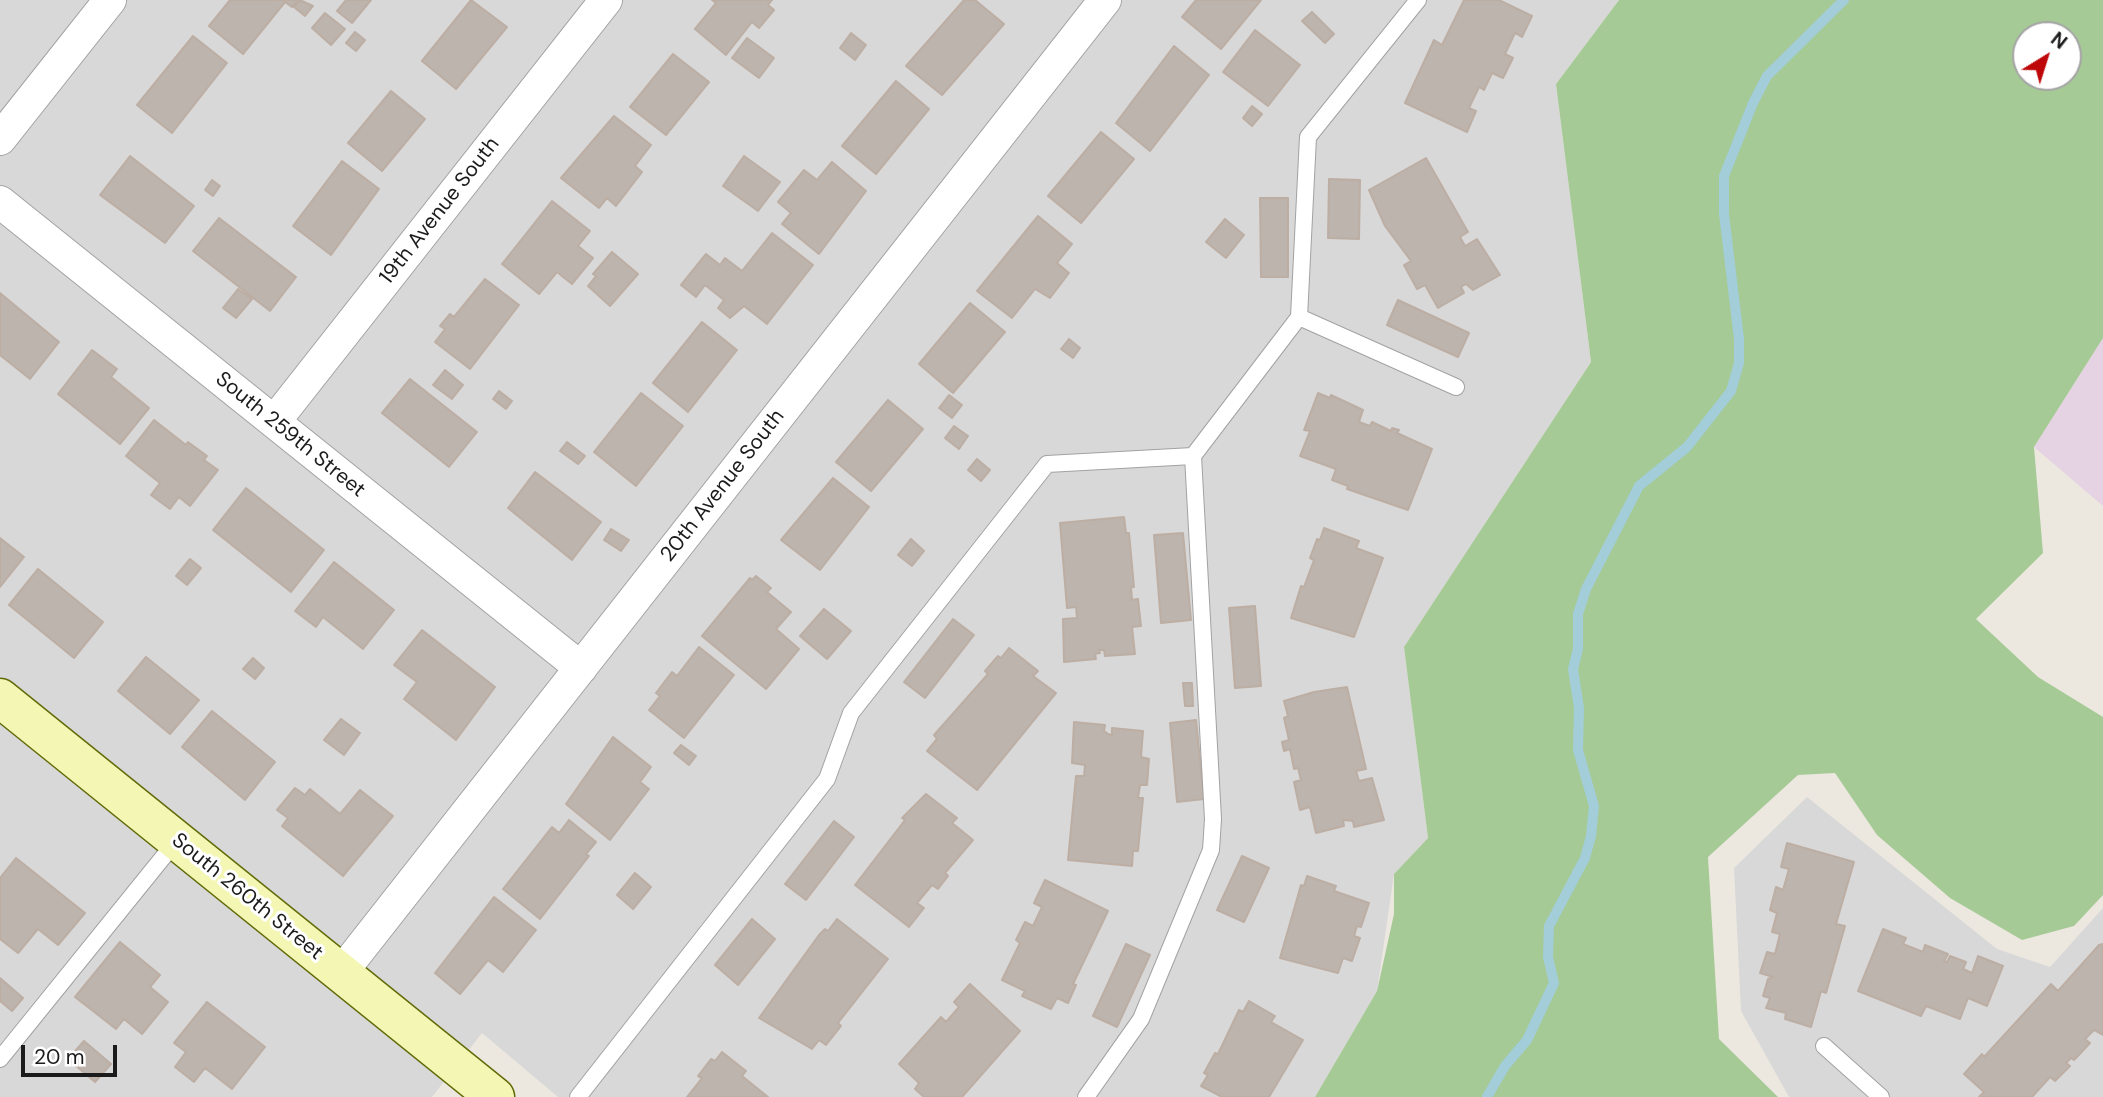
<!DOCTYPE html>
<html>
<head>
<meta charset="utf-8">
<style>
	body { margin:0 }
	#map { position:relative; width:2103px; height:1097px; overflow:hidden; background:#ece8e0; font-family:"DM Sans",sans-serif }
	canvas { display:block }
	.north { position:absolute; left:2012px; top:21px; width:70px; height:70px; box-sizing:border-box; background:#fff; border:2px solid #a4a4a4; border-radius:50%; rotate:38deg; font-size:19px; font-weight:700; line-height:28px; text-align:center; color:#1b1b1b }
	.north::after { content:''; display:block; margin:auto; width:24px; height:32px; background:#be0709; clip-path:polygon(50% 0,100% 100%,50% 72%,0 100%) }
	.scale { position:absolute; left:21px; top:1045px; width:96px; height:32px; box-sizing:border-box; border:4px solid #1b1b1b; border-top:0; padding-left:9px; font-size:21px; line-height:24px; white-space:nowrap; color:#1b1b1b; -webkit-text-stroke:5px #fff; paint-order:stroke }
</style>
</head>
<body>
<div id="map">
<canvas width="2103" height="1097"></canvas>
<div class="north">N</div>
<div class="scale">20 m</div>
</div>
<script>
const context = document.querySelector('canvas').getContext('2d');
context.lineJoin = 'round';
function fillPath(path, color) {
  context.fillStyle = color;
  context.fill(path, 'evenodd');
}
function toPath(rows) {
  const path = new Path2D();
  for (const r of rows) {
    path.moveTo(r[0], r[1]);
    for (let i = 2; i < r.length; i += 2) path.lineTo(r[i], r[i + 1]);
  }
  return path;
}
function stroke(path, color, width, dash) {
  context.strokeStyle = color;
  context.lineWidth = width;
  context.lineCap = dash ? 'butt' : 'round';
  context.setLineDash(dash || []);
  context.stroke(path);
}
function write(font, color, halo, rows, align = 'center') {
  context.font = font + ' "DM Sans",sans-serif';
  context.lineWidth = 6;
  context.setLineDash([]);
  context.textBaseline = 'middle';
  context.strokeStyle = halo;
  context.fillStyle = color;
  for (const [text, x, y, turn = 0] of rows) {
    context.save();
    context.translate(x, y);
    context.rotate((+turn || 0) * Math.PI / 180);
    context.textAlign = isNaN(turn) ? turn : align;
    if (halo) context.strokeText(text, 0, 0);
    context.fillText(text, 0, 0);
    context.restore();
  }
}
fillPath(toPath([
	[0,0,1619,0,1556,84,1591,362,1404,647,1428,838,1394,874,1377,991,1315,1097,558,1097,482,1033,432,1097,0,1097],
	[1807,797,1997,949,2050,967,2103,908,2103,1097,1789,1097,1741,1011,1734,868]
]), '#d9d8d8');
fillPath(toPath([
	[2103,338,2103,506,2034,447]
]), '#e5d2e2');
fillPath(toPath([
	[1619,0,2103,0,2103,338,2034,447,2043,553,1976,619,2038,677,2103,717,2103,895,2074,926,2022,940,1950,898,1877,835,1835,773,1798,775,1708,857,1719,1039,1778,1097,1315,1097,1377,991,1394,914,1394,874,1428,838,1404,647,1591,362,1556,84],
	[2026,35,2068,35,2068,77,2026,77]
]), '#a6ca96');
stroke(toPath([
	[1487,1097,1505,1066,1527,1040,1554,983,1548,957,1549,926,1585,858,1591,836,1594,806,1578,750,1579,708,1573,669,1578,649,1578,614,1586,589,1639,486,1687,447,1731,391,1739,363,1739,339,1724,214,1724,176,1753,103,1767,76,1844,0]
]), '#a2cdd9', 10);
const building = toPath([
	[230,0,298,0,292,7,285,2,243,54,209,26,230,0],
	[300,0,313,6,305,16,294,7,300,0],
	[346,0,371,0,352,23,337,11,346,0],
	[471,0,507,27,456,89,422,61,471,0],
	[712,0,772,0,768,5,774,10,759,28,752,22,726,55,695,29,716,3,712,0],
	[964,0,975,0,1004,24,942,95,906,66,964,0],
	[1196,0,1261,0,1221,49,1182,17,1196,0],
	[1464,0,1499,0,1532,16,1522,37,1515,33,1505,54,1513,58,1503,78,1492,73,1484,90,1479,87,1469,108,1476,111,1467,132,1405,103,1434,40,1442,45,1464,0],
	[1312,12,1334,34,1325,43,1302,21,1312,12],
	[325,13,345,29,331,45,312,28,325,13],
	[1255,30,1300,65,1268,106,1223,72,1255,30],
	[355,32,365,40,356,51,346,43,355,32],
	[851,33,866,45,855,60,840,48,851,33],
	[193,36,227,63,172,133,137,105,193,36],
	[747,38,774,58,759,78,732,58,747,38],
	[1174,46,1209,75,1150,151,1116,123,1174,46],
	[673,54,709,82,666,135,630,107,673,54],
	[896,81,929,109,876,174,842,146,896,81],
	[391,91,425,119,382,171,348,143,391,91],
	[1252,106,1262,114,1252,126,1243,118,1252,106],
	[614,116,651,145,635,166,642,172,616,206,607,198,599,208,561,178,614,116],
	[1101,132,1134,159,1081,223,1048,196,1101,132],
	[130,156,194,206,165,243,100,195,130,156],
	[744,156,780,182,758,211,723,186,744,156],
	[1426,158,1468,232,1460,237,1465,246,1477,239,1500,275,1473,290,1466,284,1461,287,1464,293,1438,308,1425,285,1417,289,1404,265,1411,261,1385,226,1369,190,1426,158],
	[342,161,379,189,331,255,293,226,342,161],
	[832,162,866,191,819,254,782,224,791,213,778,202,804,170,817,180,832,162],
	[1329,179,1360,180,1359,239,1328,238,1329,179],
	[212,180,220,186,213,196,205,190,212,180],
	[1260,198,1288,198,1288,277,1261,277,1260,198],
	[552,201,590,231,578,246,593,258,572,284,557,272,539,294,502,264,552,201],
	[1038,216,1072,244,1057,263,1069,273,1050,298,1035,289,1012,318,977,291,1038,216],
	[219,218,296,277,270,311,193,251,219,218],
	[1225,219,1244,235,1226,258,1206,242,1225,219],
	[772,233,813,265,767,324,744,306,730,318,718,308,724,300,705,285,696,297,681,285,706,254,720,265,725,258,742,271,772,233],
	[612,252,638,274,610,306,588,286,596,276,593,274,612,252],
	[485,279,519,305,470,369,435,342,445,329,440,326,450,314,454,317,485,279],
	[238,289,252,299,236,318,223,308,238,289],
	[0,293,59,342,30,379,0,355,0,293],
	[1398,300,1469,333,1458,357,1387,325,1398,300],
	[970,303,1005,332,953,393,919,364,970,303],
	[702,322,737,350,688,412,653,383,702,322],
	[1069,339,1080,348,1073,358,1061,349,1069,339],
	[92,350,117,369,111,377,149,408,120,444,58,394,92,350],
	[445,370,463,385,452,399,433,385,445,370],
	[410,379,477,432,449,467,382,413,410,379],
	[499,391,512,401,506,409,493,399,499,391],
	[641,393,683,426,636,486,594,452,641,393],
	[1318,393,1330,398,1331,395,1363,410,1359,422,1370,426,1372,422,1391,431,1392,428,1399,430,1397,433,1432,449,1408,510,1347,489,1348,486,1332,480,1336,469,1300,456,1310,431,1304,430,1318,393],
	[949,395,962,405,952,418,939,408,949,395],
	[888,400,923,429,871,491,836,462,888,400],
	[154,420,186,445,188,442,207,456,204,460,218,470,190,506,179,497,170,509,151,495,160,483,126,456,154,420],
	[954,426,968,436,959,449,945,438,954,426],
	[567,442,585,456,578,464,560,451,567,442],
	[977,459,990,470,981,481,968,470,977,459],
	[535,472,601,522,572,560,508,508,535,472],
	[833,478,869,507,820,570,781,540,833,478],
	[246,488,324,550,291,592,213,530,246,488],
	[1124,517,1126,533,1129,533,1134,587,1131,587,1132,600,1138,599,1141,626,1132,627,1135,654,1105,656,1104,650,1099,650,1100,653,1095,654,1096,659,1064,662,1063,619,1077,618,1076,607,1067,608,1060,523,1124,517],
	[1324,528,1359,541,1356,548,1383,558,1354,637,1291,618,1301,586,1304,587,1314,560,1310,558,1317,539,1320,540,1324,528],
	[611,529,629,540,621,551,604,540,611,529],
	[1183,533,1191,620,1161,623,1154,535,1183,533],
	[0,538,24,557,0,587,0,538],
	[911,539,924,551,912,566,898,555,911,539],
	[190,559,201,568,187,585,176,576,190,559],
	[334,562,394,610,363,649,323,617,316,627,295,611,334,562],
	[38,569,103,622,74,658,9,605,38,569],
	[756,576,771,588,767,592,791,612,776,629,799,649,766,689,702,636,750,578,752,580,756,576],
	[1255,606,1261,686,1235,688,1229,608,1255,606],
	[824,609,851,631,827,659,800,636,824,609],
	[953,619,974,635,925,698,904,682,953,619],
	[422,630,495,687,456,740,404,699,417,682,394,665,422,630],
	[699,647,734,675,684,738,649,710,660,696,656,693,672,672,677,676,699,647],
	[1009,648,1038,671,1033,676,1056,693,977,790,927,751,937,739,934,735,988,674,985,671,998,656,1001,658,1009,648],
	[146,657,199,700,170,734,118,691,146,657],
	[253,658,264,668,255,679,243,669,253,658],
	[1183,683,1192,683,1193,706,1185,706,1183,683],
	[1347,687,1366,769,1356,771,1359,781,1372,778,1384,820,1354,827,1353,821,1343,820,1344,826,1316,833,1310,807,1300,810,1294,782,1301,780,1298,768,1294,769,1290,749,1284,751,1282,742,1289,740,1284,718,1288,716,1284,701,1314,692,1347,687],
	[212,711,275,762,245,800,182,747,212,711],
	[341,719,360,733,344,755,324,740,341,719],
	[1196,720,1204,799,1177,802,1170,723,1196,720],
	[1074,722,1105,725,1104,731,1108,734,1112,735,1112,728,1143,731,1141,757,1149,759,1147,785,1140,785,1138,798,1143,798,1138,851,1133,851,1132,866,1068,860,1076,776,1084,776,1085,765,1072,763,1074,722],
	[613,737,651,767,640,782,649,789,610,840,566,804,613,737],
	[681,745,696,756,689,765,674,753,681,745],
	[295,788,305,795,310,789,340,814,360,790,393,816,343,876,282,826,288,818,277,810,295,788],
	[926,794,957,818,952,823,973,840,945,873,948,876,938,889,932,885,917,903,924,908,909,927,855,885,905,820,902,818,926,794],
	[569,820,596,842,586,854,589,856,540,919,503,889,552,827,559,833,569,820],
	[834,821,854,837,806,900,785,884,834,821],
	[1787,843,1854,862,1836,924,1845,926,1826,993,1821,991,1811,1027,1785,1019,1786,1013,1766,1008,1770,998,1763,996,1768,979,1773,977,1760,973,1767,952,1775,954,1780,934,1772,932,1777,913,1770,910,1776,887,1783,890,1789,869,1781,867,1787,843],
	[1242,856,1269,868,1244,922,1217,910,1242,856],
	[16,858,85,913,58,945,38,929,18,953,0,939,0,878,16,858],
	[635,873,651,887,633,909,617,895,635,873],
	[1307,876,1336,886,1334,891,1369,903,1361,927,1357,926,1354,936,1360,938,1352,961,1343,958,1338,973,1280,958,1301,885,1304,886,1307,876],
	[1045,880,1108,911,1073,984,1076,985,1068,1003,1057,998,1051,1009,1022,996,1025,991,1002,980,1020,943,1016,940,1025,922,1033,926,1042,907,1034,903,1045,880],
	[494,897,536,930,503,972,488,960,460,994,435,973,494,897],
	[752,919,775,939,738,985,715,965,752,919],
	[837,919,888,959,838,1023,841,1026,826,1045,819,1040,812,1049,759,1018,819,935,825,929,828,931,837,919],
	[1883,929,1906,938,1903,944,1923,952,1925,945,1948,954,1944,961,1947,962,1950,956,1966,962,1963,969,1972,973,1978,956,2003,966,1987,1006,1968,998,1960,1019,1926,1006,1921,1016,1858,991,1883,929],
	[120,942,160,975,150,987,168,1002,142,1034,124,1019,116,1029,75,997,120,942],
	[1126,944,1150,955,1117,1027,1093,1016,1126,944],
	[2103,944,2103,1035,2094,1030,2085,1039,2090,1043,2074,1060,2071,1058,2066,1063,2070,1066,2055,1081,2050,1077,2032,1097,1979,1097,1984,1092,1964,1074,1982,1054,1984,1057,2051,984,2058,991,2099,945,2103,944],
	[0,978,23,998,12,1011,0,1001,0,978],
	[970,984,1020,1031,962,1097,924,1097,915,1089,919,1083,899,1064,941,1017,946,1022,959,1007,954,1002,970,984],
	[1249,1001,1275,1016,1271,1022,1303,1040,1269,1097,1222,1097,1201,1086,1208,1075,1204,1073,1215,1053,1218,1054,1239,1010,1243,1012,1249,1001],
	[207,1002,265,1047,232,1089,205,1068,194,1082,175,1067,186,1052,174,1043,207,1002],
	[84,1041,111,1064,95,1082,68,1059,84,1041],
	[722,1052,746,1071,742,1076,768,1097,687,1097,702,1078,698,1076,711,1059,715,1061,722,1052]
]);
fillPath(building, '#bcb4ad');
stroke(building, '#bdaea4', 2);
const service = toPath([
	[1299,317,1456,387],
	[1824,1046,1881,1097],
	[0,1059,177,840],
	[578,1097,827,779,851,713,1047,464,1193,456],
	[1086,1097,1141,1019,1211,850,1213,819,1193,456,1299,317,1308,137,1418,0]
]);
const minor = toPath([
	[0,139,110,0],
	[0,202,581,668],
	[274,422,606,0],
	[341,973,1105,0]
]);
const secondary = toPath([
	[0,698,495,1097]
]);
stroke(service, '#a2a2a2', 18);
stroke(minor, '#a2a2a2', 34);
stroke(secondary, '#616b08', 41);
stroke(service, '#fff', 16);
stroke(minor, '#fff', 32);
stroke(secondary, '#f4f6b4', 38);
write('21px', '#1b1b1b', '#fff', [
	["19th Avenue South",440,211,-52],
	["South 259th Street",290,435,39],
	["20th Avenue South",723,486,-52],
	["South 260th Street",247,897,39]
]);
</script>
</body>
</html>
